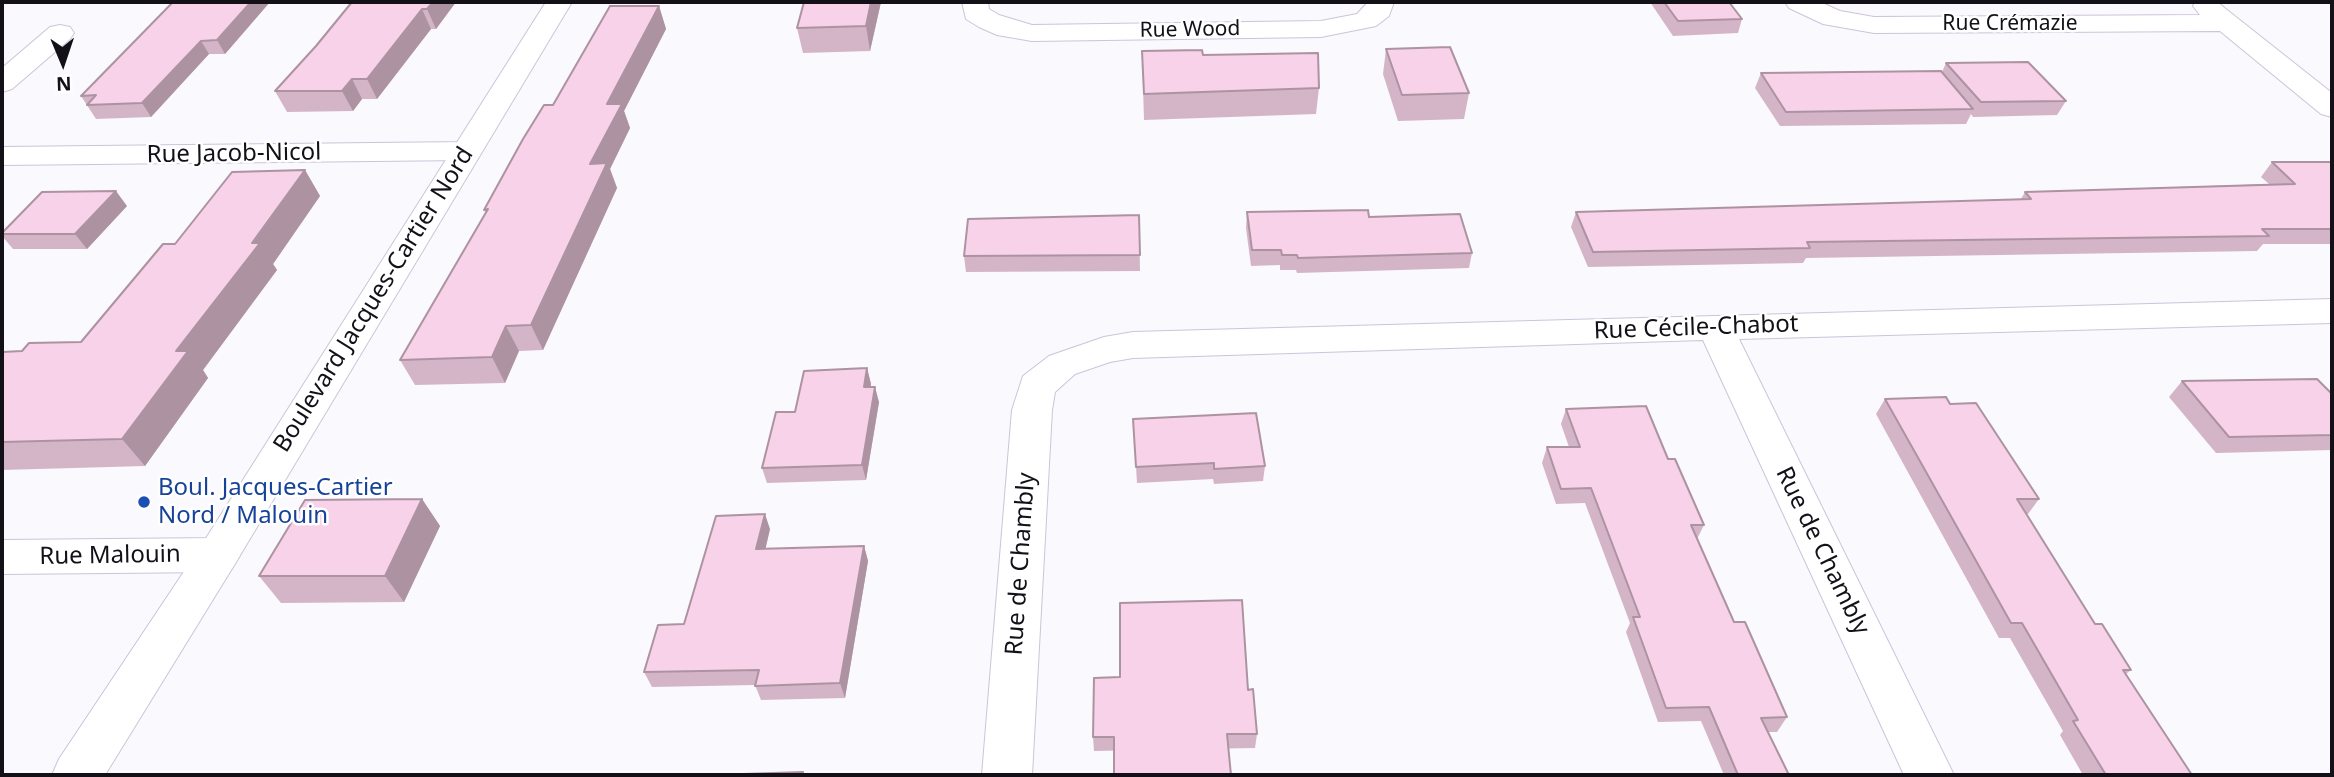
<!DOCTYPE html>
<html>
<head>
<meta charset="utf-8">
<style>
	body { margin:0 }
	#map { position:relative; width:2334px; height:777px; overflow:hidden; background:#faf9fd; font-family:"Noto Sans",sans-serif }
	canvas { display:block }
	.frame { position:absolute; inset:0; border:4px solid #131018; pointer-events:none }
	.north { position:absolute; left:28px; top:28px; width:70px; height:70px; -webkit-text-stroke:5px #fff; paint-order:stroke; rotate:178deg; font-size:19px; font-weight:700; line-height:28px; text-align:center; color:#131018 }
	.north::after { content:''; display:block; margin:auto; width:24px; height:32px; background:#131018; clip-path:polygon(50% 0,100% 100%,50% 72%,0 100%) }
</style>
</head>
<body>
<div id="map">
<canvas width="2334" height="777"></canvas>
<div class="frame"></div>
<div class="north">N</div>
</div>
<script>
const context = document.querySelector('canvas').getContext('2d');
context.lineJoin = 'round';
function toPath(rows) {
  const path = new Path2D();
  for (const r of rows) {
    path.moveTo(r[0], r[1]);
    for (let i = 2; i < r.length; i += 2) path.lineTo(r[i], r[i + 1]);
  }
  return path;
}
function stroke(path, color, width, dash) {
  context.strokeStyle = color;
  context.lineWidth = width;
  context.lineCap = dash ? 'butt' : 'round';
  context.setLineDash(dash || []);
  context.stroke(path);
}
function fillPath(path, color) {
  context.fillStyle = color;
  context.fill(path, 'evenodd');
}
function write(font, color, halo, rows, align = 'center') {
  context.font = font + ' "Noto Sans",sans-serif';
  context.lineWidth = 5;
  context.setLineDash([]);
  context.textBaseline = 'middle';
  context.strokeStyle = halo;
  context.fillStyle = color;
  for (const [text, x, y, turn = 0] of rows) {
    context.save();
    context.translate(x, y);
    context.rotate((+turn || 0) * Math.PI / 180);
    context.textAlign = isNaN(turn) ? turn : align;
    if (halo) context.strokeText(text, 0, 0);
    context.fillText(text, 0, 0);
    context.restore();
  }
}
const minor = toPath([
	[962,2,988,2,989,9,999,15,1032,25,1321,21,1357,14,1368,2,1394,2,1389,16,1376,26,1321,37,1032,41,997,35,979,27,966,19,962,2],
	[1785,2,1820,2,1840,11,1874,17,2200,15,2193,6,2195,2,2217,2,2332,93,2332,117,2321,114,2220,31,1874,33,1823,24,1789,8,1785,2],
	[60,25,70,27,74,33,70,39,12,89,2,92,2,68,50,27,60,25],
	[466,142,477,144,482,151,477,158,466,160,2,165,2,147,466,142],
	[2332,299,2332,323,1739,339,1954,775,1904,775,1703,340,1133,358,1110,362,1075,374,1055,392,1052,410,1032,775,982,775,1012,410,1023,376,1049,356,1104,337,1133,332,2332,299],
	[218,538,233,543,240,555,233,567,218,572,2,574,2,540,218,538]
]);
const tertiary = toPath([
	[546,2,572,2,233,567,105,775,52,775,59,759,203,543,546,2]
]);
stroke(minor, '#ccc4da', 2);
stroke(tertiary, '#ccc4da', 2);
fillPath(minor, '#fff');
fillPath(tertiary, '#fff');
fillPath(toPath([
	[173,2,270,2,225,54,209,54,151,117,96,119,81,96],
	[352,2,456,2,436,29,431,29,377,99,362,99,353,111,287,112,275,91,316,46],
	[804,2,881,2,870,51,803,53,797,28],
	[1650,2,1729,2,1742,19,1738,33,1673,36],
	[659,6,666,29,624,111,630,128,610,169,617,188,543,350,519,351,505,383,415,385,400,360,486,213,484,210,553,105],
	[1386,49,1469,93,1464,119,1398,121,1383,74],
	[1142,51,1203,55,1319,88,1316,114,1144,120],
	[1946,63,2066,101,2057,115,1973,117,1971,114,1966,124,1780,126,1755,88,1761,73,1942,72],
	[2272,162,2332,164,2332,244,2263,244,2257,251,1806,258,1803,263,1588,267,1571,227,1576,212,2021,199,2025,192,2269,184,2261,177],
	[305,170,320,196,273,264,277,270,203,370,208,378,145,466,2,470,2,352,22,351,81,342],
	[127,206,87,249,13,249,2,236,2,233],
	[1247,212,1369,217,1472,253,1469,268,1297,273,1296,270,1280,270,1280,265,1251,266,1246,228],
	[1139,215,1140,271,966,272,964,256],
	[867,368,871,384,870,387,879,402,866,480,767,483,762,468,795,412],
	[2182,381,2332,394,2332,450,2216,453,2169,397],
	[1885,399,1950,404,2039,499,2028,514,2026,514,2095,624,2131,670,2126,674,2192,775,2083,775,2060,735,2063,731,2010,638,1999,638,1876,414],
	[1566,409,1668,459,1704,525,1697,539,1734,622,1787,717,1777,732,1768,732,1789,775,1724,775,1701,721,1658,722,1626,632,1630,623,1585,503,1556,504,1542,463,1547,447,1569,447,1561,424],
	[1134,434,1265,466,1263,481,1214,484,1213,479,1137,483],
	[422,499,440,526,404,602,281,603,259,576],
	[770,529,765,549,864,546,868,561,845,698,761,700,755,685,652,687,644,672,684,624],
	[1248,690,1257,734,1255,748,1094,751,1093,737]
]), '#d4b5c8');
fillPath(toPath([
	[251,2,270,2,225,54,217,40],
	[433,2,456,2,436,29,427,9],
	[871,2,881,2,870,51,866,26],
	[659,6,666,29,624,111,630,128,610,169,617,188,543,350,531,325,590,164,607,104],
	[422,9,431,29,377,99,367,79],
	[201,41,209,54,151,117,142,103],
	[352,79,362,99,353,111,342,91],
	[305,170,320,196,273,264,277,270,203,370,208,378,145,466,122,439,176,351],
	[116,191,127,206,87,249,75,234],
	[506,326,519,351,505,383,492,357],
	[867,368,871,384,868,402,864,387],
	[875,387,879,402,866,480,862,465],
	[422,499,440,526,404,602,385,576],
	[765,514,770,529,762,564,756,549],
	[864,546,868,561,845,698,840,683]
]), '#ad93a2');
const building = toPath([
	[173,2,251,2,217,40,201,41,142,103,87,105,96,95,81,96,173,2],
	[352,2,433,2,427,9,422,9,367,79,352,79,342,91,275,91,316,46,352,2],
	[804,2,871,2,866,26,797,28,804,2],
	[1664,2,1729,2,1742,19,1678,21,1664,2],
	[610,6,659,6,607,104,622,104,590,164,607,163,531,325,506,326,492,357,400,360,488,209,484,210,523,139,544,105,553,105,610,6],
	[1450,47,1469,93,1402,95,1386,49,1450,47],
	[1202,50,1203,55,1318,53,1319,88,1144,94,1142,51,1202,50],
	[2028,62,2066,101,1981,102,1946,63,2028,62],
	[1941,71,1973,109,1786,112,1761,73,1941,71],
	[2272,162,2330,162,2332,164,2332,229,2262,229,2269,236,1807,242,1810,248,1593,252,1576,212,2031,199,2025,192,2295,184,2272,162],
	[305,170,252,243,260,243,176,351,188,351,122,439,2,442,2,352,22,351,29,343,81,342,163,244,175,244,232,172,305,170],
	[116,191,75,234,2,234,2,233,42,192,116,191],
	[1368,210,1369,217,1460,214,1472,253,1298,258,1297,255,1282,255,1281,250,1252,250,1247,212,1368,210],
	[1139,215,1140,255,964,256,968,219,1139,215],
	[867,368,864,387,875,387,862,465,762,468,776,412,795,412,804,371,867,368],
	[2317,379,2332,394,2332,435,2229,437,2182,381,2317,379],
	[1946,397,1950,404,1976,403,2039,499,2017,499,2095,624,2102,624,2131,670,2123,670,2192,775,2106,775,2073,721,2078,720,2022,623,2011,623,1885,399,1946,397],
	[1646,406,1668,459,1675,459,1704,525,1691,525,1734,622,1745,622,1787,717,1761,718,1789,775,1738,775,1709,707,1666,708,1633,617,1640,617,1591,488,1561,489,1547,447,1580,447,1566,409,1646,406],
	[1256,413,1265,466,1214,469,1214,463,1136,467,1133,419,1256,413],
	[422,499,385,576,259,576,305,500,422,499],
	[765,514,756,549,864,546,840,683,755,686,759,670,644,672,658,625,684,624,716,516,765,514],
	[1242,600,1248,690,1253,689,1257,734,1227,734,1231,775,1114,775,1114,737,1093,737,1094,678,1120,677,1120,603,1242,600],
	[803,772,803,775,714,775,803,772]
]);
fillPath(building, '#f7d2e8');
stroke(building, '#ad93a2', 2);
for (const [x, y, r, color] of [
	[144,502,7,"#1a4fb4"]
]) {
  const dot = new Path2D();
  dot.arc(x, y, r, 0, 2 * Math.PI);
  context.fillStyle = color;
  context.fill(dot);
  stroke(dot, '#fff', 2.5);
}
write('21px', '#131018', '#fff', [
	["Rue Crémazie",2010,24],
	["Rue Wood",1190,30,-1]
]);
write('24px', '#131018', '#fff', [
	["Rue Jacob-Nicol",234,154,-1],
	["Boulevard Jacques-Cartier Nord",374,300,-58],
	["Rue Cécile-Chabot",1696,328,-2],
	["Rue de Chambly",1822,551,64],
	["Rue Malouin",110,556,-1],
	["Rue de Chambly",1021,564,-86]
]);
write('24px', '#164399', '#fff', [
	["Boul. Jacques-Cartier",158,488],
	["Nord / Malouin",158,516]
], 'left');
</script>
</body>
</html>
